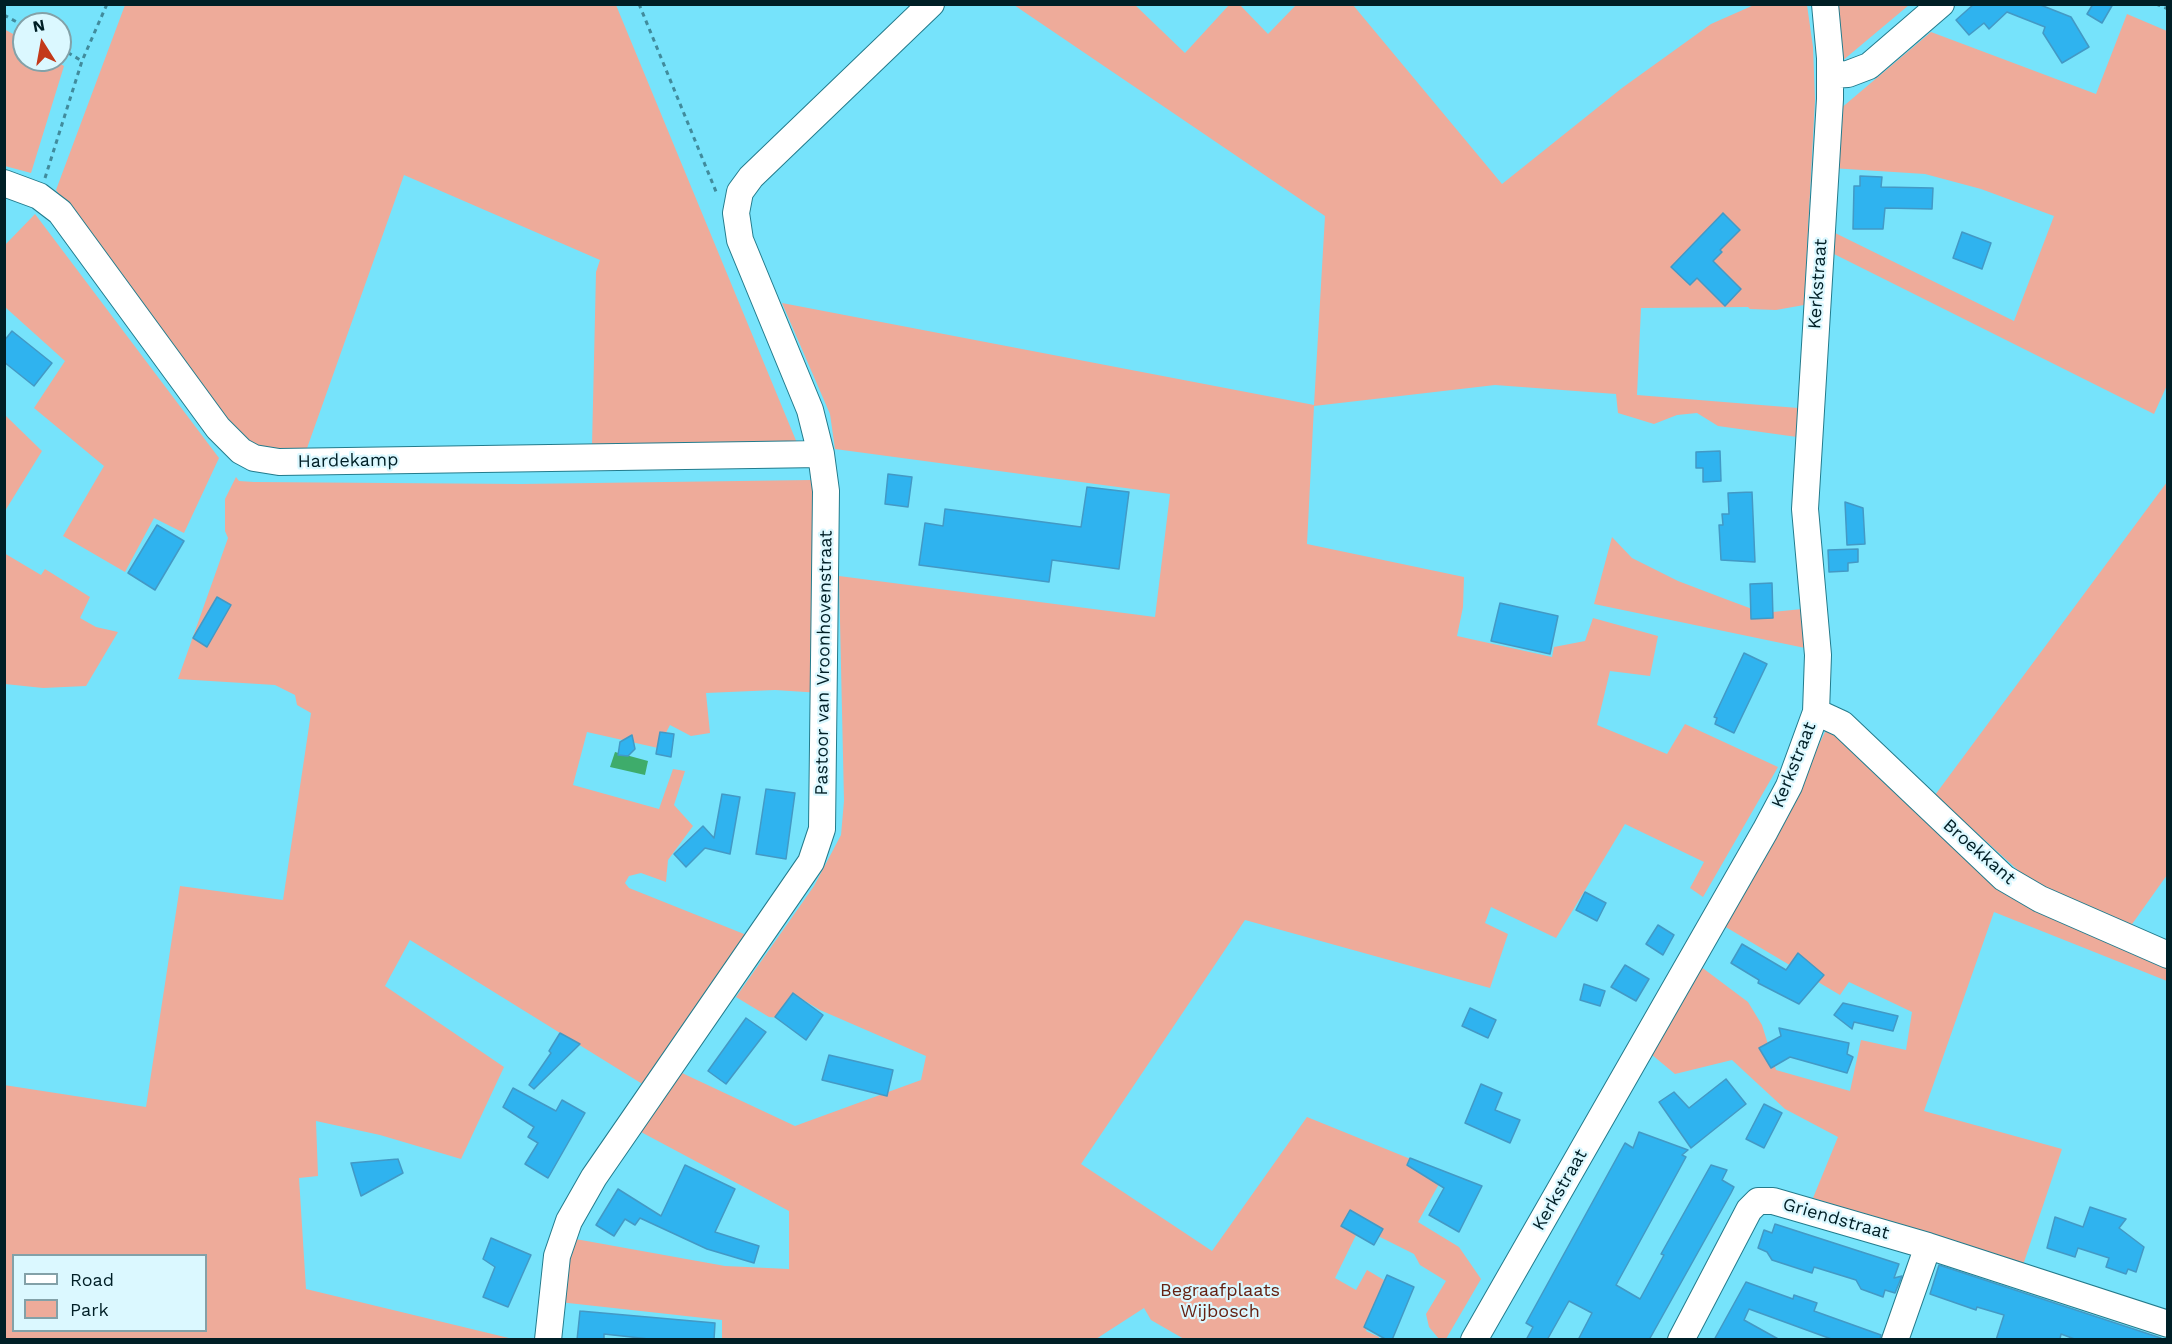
<!DOCTYPE html>
<html>
<head>
<meta charset="utf-8">
<style>
	body { margin:0 }
	#map { position:relative; width:2172px; height:1344px; overflow:hidden; background:#76e3fb; font-family:"Work Sans",sans-serif }
	canvas { display:block }
	.frame { position:absolute; inset:0; border:6px solid #001f26; pointer-events:none }
	.legend { position:absolute; left:12px; top:1254px; width:195px; height:78px; box-sizing:border-box; background:#dbf8ff; border:2px solid #83a1a8; margin:0; padding:8px 10px; list-style:none; font-size:18px; color:#001f26 }
	.legend li { display:flex; align-items:center; gap:12px; height:30px }
	.legend b { width:30px; border:2px solid #83a1a8 }
	.north { position:absolute; left:12px; top:12px; width:60px; height:60px; box-sizing:border-box; background:#dbf8ff; border:2px solid #83a1a8; border-radius:50%; rotate:349deg; font-size:16px; font-weight:700; line-height:24px; text-align:center; color:#001f26 }
	.north::after { content:''; display:block; margin:auto; width:21px; height:27px; background:#c33919; clip-path:polygon(50% 0,100% 100%,50% 72%,0 100%) }
</style>
</head>
<body>
<div id="map">
<canvas width="2172" height="1344"></canvas>
<div class="frame"></div>
<ul class="legend">
<li><b style="height:8px;background:#fff"></b>Road</li>
<li><b style="height:16px;background:#eeab9a"></b>Park</li>
</ul>
<div class="north">N</div>
</div>
<script>
const context = document.querySelector('canvas').getContext('2d');
context.lineJoin = 'round';
function fillPath(path, color) {
  context.fillStyle = color;
  context.fill(path, 'evenodd');
}
function toPath(rows) {
  const path = new Path2D();
  for (const r of rows) {
    path.moveTo(r[0], r[1]);
    for (let i = 2; i < r.length; i += 2) path.lineTo(r[i], r[i + 1]);
  }
  return path;
}
function stroke(path, color, width, dash) {
  context.strokeStyle = color;
  context.lineWidth = width;
  context.lineCap = dash ? 'butt' : 'round';
  context.setLineDash(dash || []);
  context.stroke(path);
}
function write(font, color, halo, rows, align = 'center') {
  context.font = font + ' "Work Sans",sans-serif';
  context.lineWidth = 4.5;
  context.setLineDash([]);
  context.textBaseline = 'middle';
  context.strokeStyle = halo;
  context.fillStyle = color;
  for (const [text, x, y, turn = 0] of rows) {
    context.save();
    context.translate(x, y);
    context.rotate((+turn || 0) * Math.PI / 180);
    context.textAlign = isNaN(turn) ? turn : align;
    if (halo) context.strokeText(text, 0, 0);
    context.fillText(text, 0, 0);
    context.restore();
  }
}
fillPath(toPath([
	[125,5,616,5,797,443,592,446,596,272,600,260,404,175,306,451,246,451,87,239,56,190],
	[1014,5,1135,5,1185,53,1229,5,1240,5,1268,34,1296,5,1353,5,1502,184,1622,88,1711,24,1754,5,1807,5,1813,47,1815,100,1804,305,1776,310,1750,309,1748,307,1641,308,1637,395,1798,408,1797,437,1718,426,1697,413,1677,415,1654,424,1618,413,1616,394,1495,385,1314,406,1307,544,1464,577,1463,607,1457,636,1552,657,1554,647,1585,641,1593,618,1658,636,1650,676,1610,671,1597,725,1667,754,1685,724,1778,767,1703,897,1690,888,1704,862,1625,824,1556,938,1491,907,1485,923,1508,934,1490,988,1245,920,1081,1164,1212,1251,1307,1117,1445,1173,1418,1222,1459,1247,1481,1279,1446,1339,1439,1339,1429,1327,1426,1314,1446,1281,1420,1265,1414,1254,1360,1227,1335,1278,1356,1290,1367,1270,1384,1280,1366,1331,1379,1337,1379,1339,1184,1339,1151,1320,1144,1308,1096,1339,722,1340,722,1320,559,1302,570,1238,725,1266,789,1269,789,1211,641,1132,682,1073,795,1126,921,1080,926,1056,820,1010,795,995,779,1018,769,1017,736,997,814,886,841,835,844,801,839,576,1155,617,1170,494,835,449,830,414,782,303,1314,405,1325,216],
	[1830,5,1909,5,1835,67],
	[2127,14,2167,31,2168,383,2154,414,1826,250,1827,229,2014,321,2054,216,1981,189,1925,174,1831,168,1833,115,1931,32,2096,94],
	[4,29,24,40,24,60,55,60,64,66,31,173,5,166],
	[35,214,219,458,184,533,154,518,125,572,63,536,104,466,34,408,65,361,5,307,5,245],
	[5,415,42,451,5,511],
	[236,477,239,481,254,482,521,484,812,480,821,693,775,690,706,693,710,733,691,736,670,725,658,748,587,732,573,785,659,809,673,769,685,771,674,805,693,826,668,860,666,882,641,873,629,876,625,883,629,888,749,936,644,1085,410,940,385,986,504,1067,461,1159,380,1135,316,1121,318,1176,299,1178,306,1289,513,1339,5,1339,4,1085,146,1107,180,886,283,900,311,713,297,705,295,695,275,685,178,679,228,538,225,531,225,499],
	[14,1256,206,1256,206,1330,14,1330],
	[2167,482,2167,875,2130,927,2042,887,2020,872,1935,795],
	[1612,537,1632,558,1678,581,1728,600,1763,613,1802,609,1805,648,1594,604],
	[4,553,41,575,45,569,90,597,80,618,96,627,118,632,86,686,43,688,5,684],
	[1827,728,1834,731,1940,831,2167,963,2167,981,1994,912,1924,1111,2062,1149,2023,1265,1813,1198,1838,1137,1785,1109,1732,1060,1675,1074,1645,1049,1696,963,1748,1002,1762,1025,1776,1070,1850,1091,1861,1040,1906,1050,1912,1012,1849,982,1840,995,1719,923,1800,783]
]), '#eeab9a');
fillPath(toPath([
	[615,752,648,761,645,775,610,767]
]), '#3eac6b');
const building = toPath([
	[1974,4,2038,4,2071,17,2089,47,2062,63,2043,33,2045,27,2007,12,1989,29,1984,23,1969,35,1956,20,1974,4],
	[2093,4,2113,4,2102,23,2087,14,2093,4],
	[1860,176,1882,177,1881,187,1933,188,1932,209,1885,208,1883,229,1853,229,1854,186,1860,186,1860,176],
	[1723,213,1740,230,1720,250,1722,252,1713,261,1741,289,1725,306,1697,278,1690,285,1671,267,1723,213],
	[1962,232,1991,243,1982,269,1953,258,1962,232],
	[12,331,52,363,34,386,4,362,4,341,12,331],
	[1720,451,1721,481,1703,482,1703,468,1696,468,1696,452,1720,451],
	[888,474,912,477,908,507,885,504,888,474],
	[1087,487,1129,492,1119,569,1052,560,1049,582,919,565,925,523,943,526,945,509,1081,527,1087,487],
	[1752,492,1755,562,1721,560,1719,525,1723,525,1722,514,1729,514,1728,493,1752,492],
	[1845,502,1863,508,1865,544,1847,545,1845,502],
	[157,525,184,541,155,590,128,573,157,525],
	[1858,549,1858,562,1848,563,1848,571,1829,572,1828,550,1858,549],
	[1772,583,1773,618,1751,619,1750,584,1772,583],
	[217,597,231,605,207,647,193,638,217,597],
	[1500,603,1558,616,1550,654,1491,641,1500,603],
	[1744,653,1767,664,1734,733,1715,724,1717,718,1714,717,1744,653],
	[660,732,674,734,671,757,656,754,660,732],
	[632,735,635,749,628,756,618,755,620,742,632,735],
	[766,789,795,793,786,859,756,854,766,789],
	[722,794,740,797,730,854,705,848,686,867,674,854,703,826,714,838,722,794],
	[1585,892,1606,903,1597,921,1576,910,1585,892],
	[1658,925,1674,935,1663,955,1646,944,1658,925],
	[1742,944,1786,970,1798,953,1824,975,1799,1004,1758,983,1759,980,1731,963,1742,944],
	[1625,965,1649,979,1636,1001,1611,987,1625,965],
	[1584,984,1605,991,1600,1006,1580,1000,1584,984],
	[793,993,823,1015,806,1040,775,1017,793,993],
	[1843,1003,1898,1016,1893,1031,1854,1022,1852,1029,1834,1015,1843,1003],
	[1470,1008,1496,1020,1488,1038,1462,1026,1470,1008],
	[746,1018,766,1032,726,1084,708,1071,746,1018],
	[1779,1028,1849,1043,1847,1054,1853,1057,1847,1073,1790,1057,1771,1068,1759,1048,1781,1036,1779,1028],
	[560,1033,580,1044,534,1089,529,1085,551,1053,549,1051,560,1033],
	[829,1055,893,1070,887,1096,822,1080,829,1055],
	[1726,1079,1746,1104,1691,1148,1659,1102,1674,1092,1689,1108,1726,1079],
	[1481,1084,1502,1093,1495,1110,1520,1120,1510,1143,1465,1123,1481,1084],
	[513,1088,556,1111,562,1100,585,1113,548,1178,525,1164,538,1143,528,1137,534,1127,503,1107,513,1088],
	[1764,1104,1782,1113,1764,1148,1746,1139,1764,1104],
	[1639,1132,1688,1150,1682,1155,1686,1157,1616,1285,1640,1299,1664,1255,1661,1254,1711,1165,1727,1170,1722,1180,1734,1187,1731,1193,1649,1340,1578,1340,1592,1313,1569,1301,1547,1340,1526,1340,1533,1327,1526,1323,1625,1143,1633,1148,1639,1132],
	[1410,1158,1482,1186,1459,1232,1429,1215,1444,1188,1407,1165,1410,1158],
	[398,1159,403,1173,361,1196,351,1163,398,1159],
	[685,1165,735,1189,715,1232,759,1246,754,1263,707,1249,640,1218,635,1225,625,1219,614,1236,596,1225,618,1189,661,1216,685,1165],
	[2090,1207,2126,1219,2119,1228,2144,1247,2136,1272,2128,1269,2126,1274,2106,1267,2109,1258,2078,1248,2075,1257,2047,1248,2055,1217,2083,1227,2090,1207],
	[1350,1210,1383,1229,1374,1245,1341,1226,1350,1210],
	[1775,1224,1899,1264,1894,1278,1902,1276,1895,1293,1885,1290,1883,1297,1861,1289,1856,1280,1814,1267,1812,1273,1772,1260,1767,1252,1758,1248,1764,1230,1772,1233,1775,1224],
	[491,1238,531,1255,508,1307,483,1297,495,1267,483,1259,491,1238],
	[1939,1265,2161,1338,2161,1340,2077,1340,2061,1334,2060,1339,1996,1340,2004,1315,1977,1307,1976,1310,1930,1294,1939,1265],
	[1387,1275,1414,1287,1392,1340,1387,1340,1364,1327,1387,1275],
	[1746,1282,1793,1299,1794,1295,1817,1303,1814,1311,1881,1335,1880,1340,1834,1340,1749,1309,1744,1320,1780,1340,1714,1340,1746,1282],
	[580,1311,715,1323,714,1340,658,1340,604,1334,604,1340,577,1340,580,1311]
]);
fillPath(building, '#2fb3ef');
stroke(building, '#4399c5', 1.5);
const minor = toPath([
	[1830,75,1848,74,1869,66,1941,4],
	[4,183,39,196,60,212,218,428,241,451,254,458,279,462,821,454],
	[1816,712,1842,724,2004,878,2040,899,2168,955],
	[548,1340,557,1256,569,1221,594,1177,811,862,822,829,826,491,821,454,810,410,740,240,736,213,740,192,751,177,931,4],
	[1474,1340,1765,831,1789,786,1816,712,1818,655,1805,509,1830,99,1830,58,1825,4],
	[1681,1340,1749,1210,1758,1201,1773,1201,1928,1246,2168,1324],
	[1895,1340,1928,1246]
]);
stroke(minor, '#237b8c', 28);
stroke(toPath([
	[639,4,717,194],
	[2156,4,2168,9],
	[4,15,24,26],
	[60,48,82,61],
	[45,178,82,61,107,4]
]), '#418b9c', 3, [4.5, 4.5]);
stroke(minor, '#fff', 26);
write('18px', '#001f26', '#dbf8ff', [
	["Kerkstraat",1818,284,-86],
	["Hardekamp",348,461,-1],
	["Pastoor van Vroonhovenstraat",824,663,-89],
	["Kerkstraat",1794,765,-68],
	["Broekkant",1979,852,41],
	["Kerkstraat",1560,1190,-60],
	["Griendstraat",1836,1219,16]
]);
write('18px', '#652112', '#dbf8ff', [
	["Begraafplaats",1220,1291],
	["Wijbosch",1220,1312]
]);
</script>
</body>
</html>
